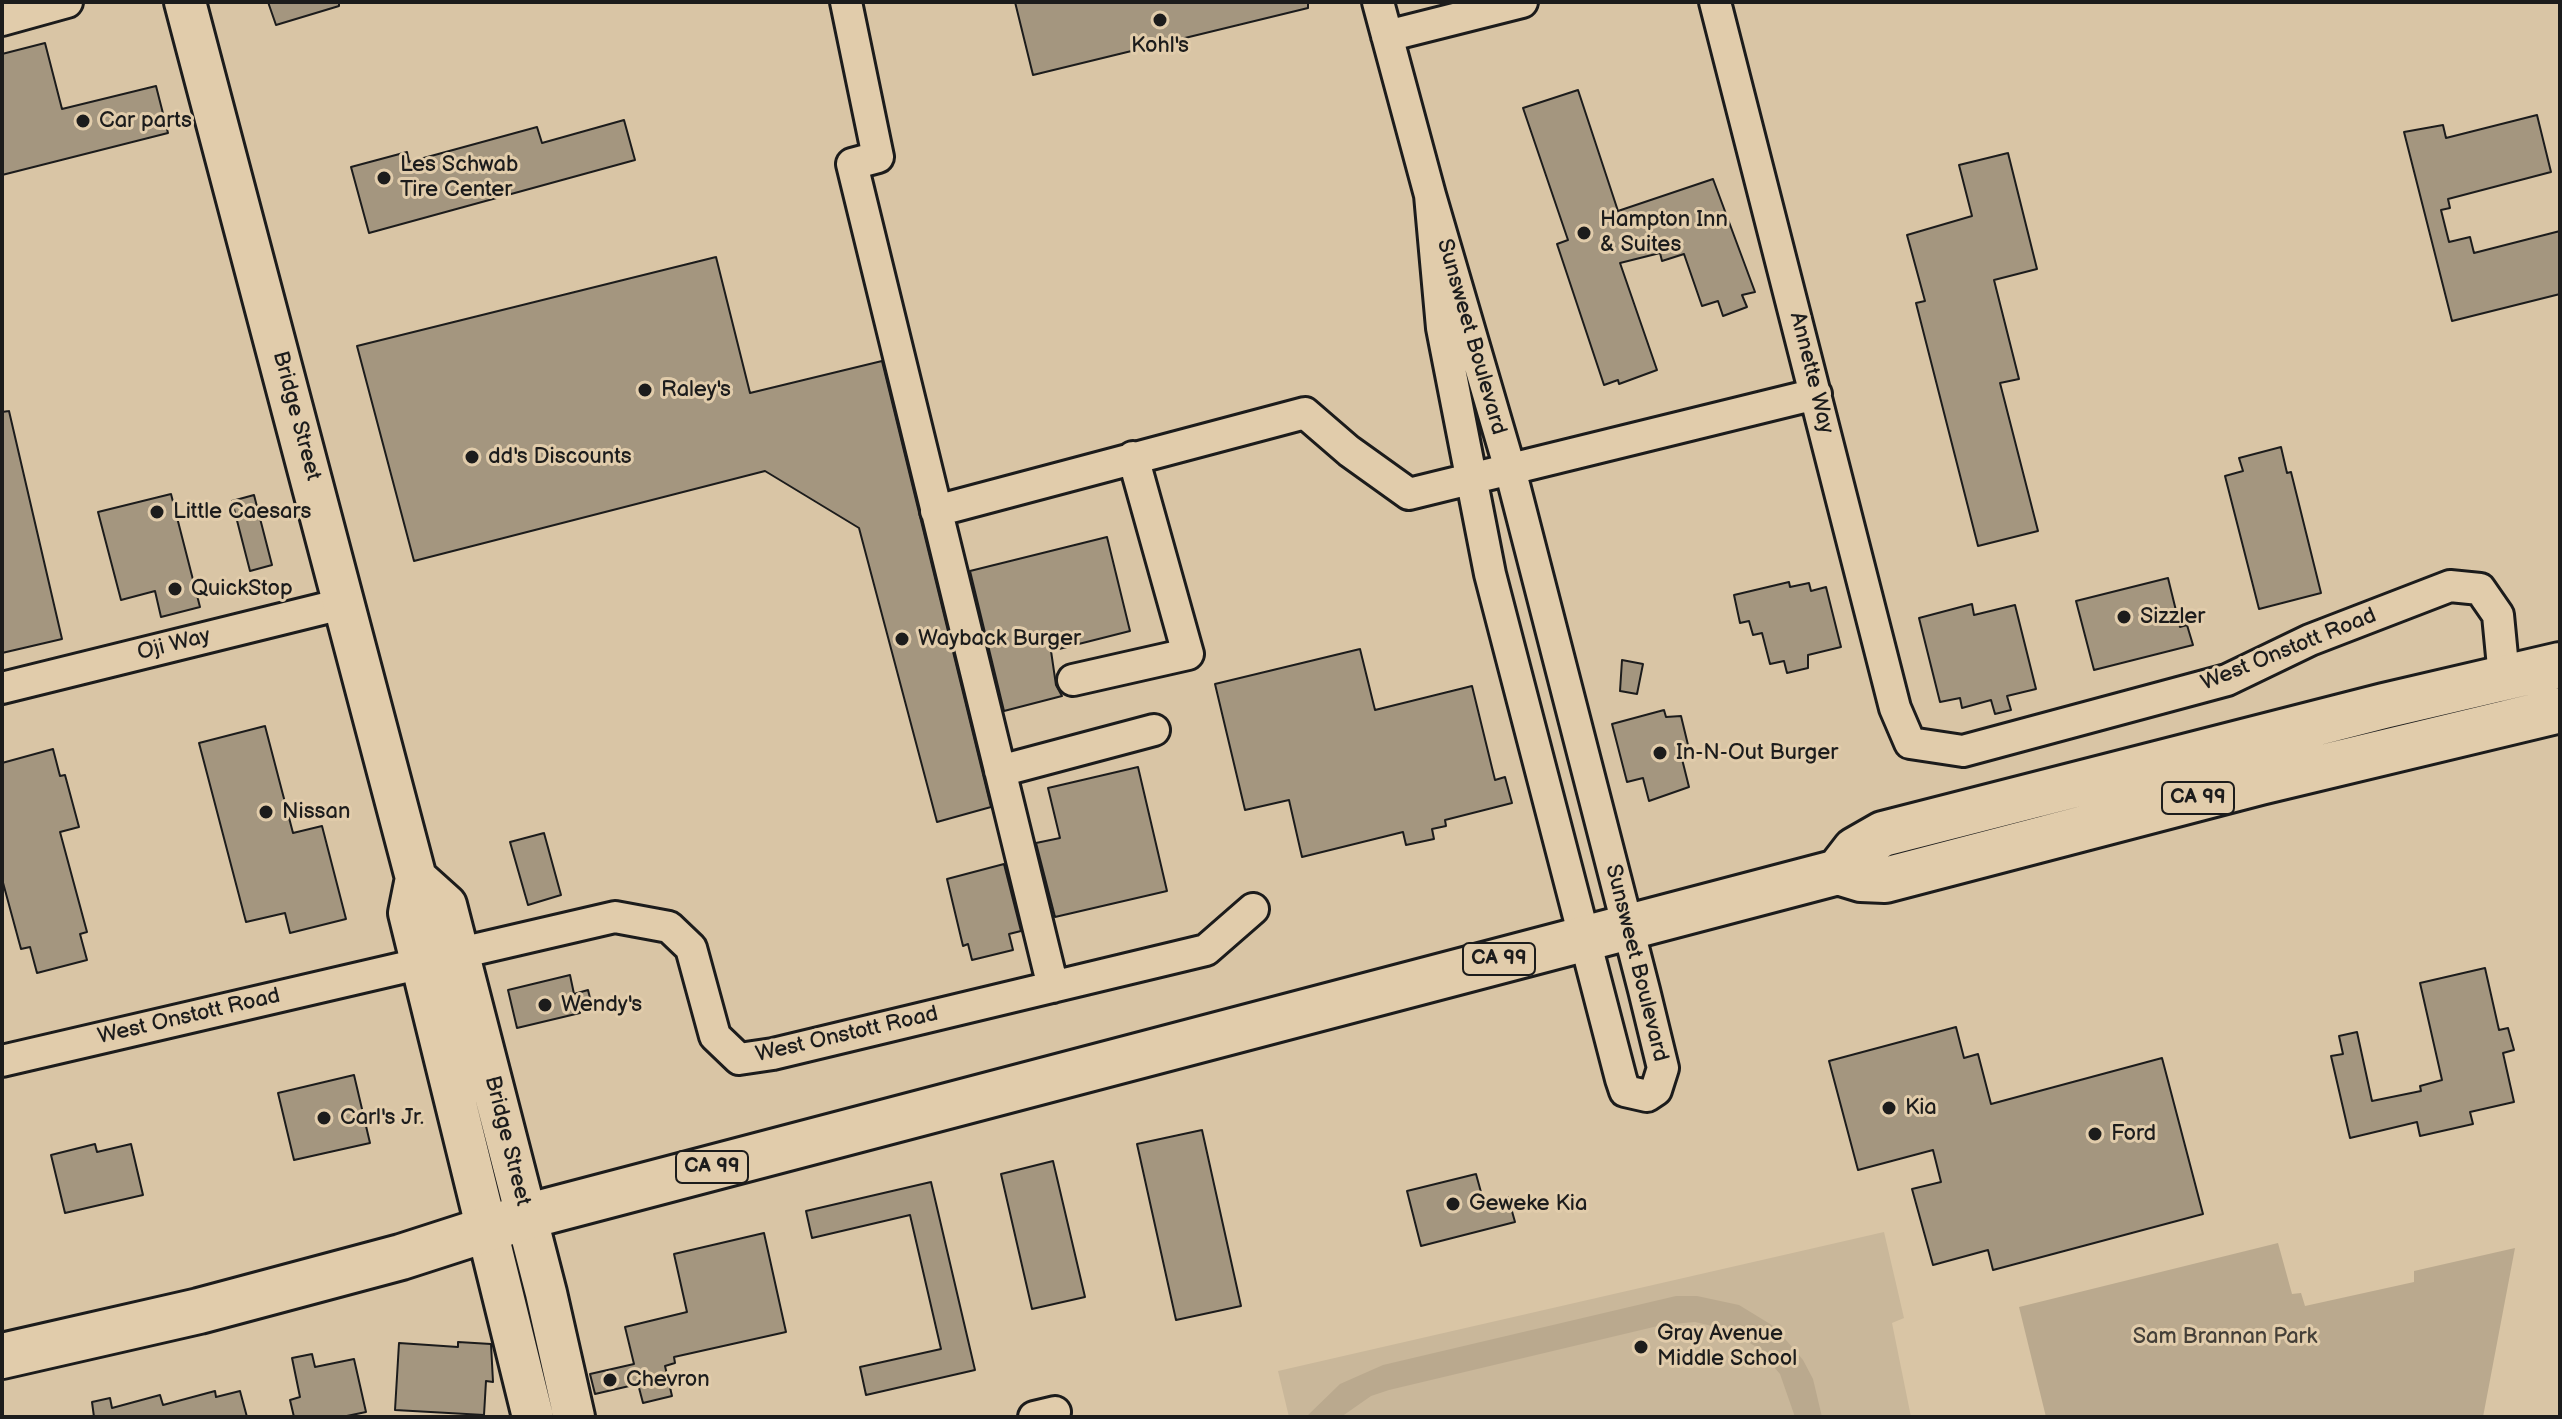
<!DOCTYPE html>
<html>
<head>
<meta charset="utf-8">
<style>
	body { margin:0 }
	#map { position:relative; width:2562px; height:1419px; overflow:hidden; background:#d9c5a5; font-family:"Balsamiq Sans",sans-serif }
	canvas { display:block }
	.frame { position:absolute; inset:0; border:4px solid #1c1c1c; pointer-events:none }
</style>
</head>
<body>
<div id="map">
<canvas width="2562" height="1419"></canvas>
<div class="frame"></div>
</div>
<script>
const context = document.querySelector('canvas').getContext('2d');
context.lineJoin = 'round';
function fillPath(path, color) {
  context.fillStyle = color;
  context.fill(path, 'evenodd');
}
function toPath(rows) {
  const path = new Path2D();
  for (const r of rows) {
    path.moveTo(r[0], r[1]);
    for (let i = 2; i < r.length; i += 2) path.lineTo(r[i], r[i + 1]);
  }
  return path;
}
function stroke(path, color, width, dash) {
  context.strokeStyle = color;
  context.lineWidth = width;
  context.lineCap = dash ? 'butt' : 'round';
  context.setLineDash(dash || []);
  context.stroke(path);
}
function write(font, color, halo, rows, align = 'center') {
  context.font = font + ' "Balsamiq Sans",sans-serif';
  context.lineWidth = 6;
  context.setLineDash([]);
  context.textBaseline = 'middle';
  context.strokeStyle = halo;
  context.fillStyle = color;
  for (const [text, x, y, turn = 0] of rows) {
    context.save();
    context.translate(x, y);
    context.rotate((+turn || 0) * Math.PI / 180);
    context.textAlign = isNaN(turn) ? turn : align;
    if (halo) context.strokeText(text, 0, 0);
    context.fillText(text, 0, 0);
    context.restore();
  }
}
fillPath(toPath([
	[1884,1232,1904,1318,1892,1323,1911,1417,1289,1417,1278,1371]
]), '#c9b79a');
fillPath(toPath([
	[2278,1243,2292,1294,2301,1293,2305,1306,2414,1282,2414,1271,2515,1248,2483,1417,2046,1417,2019,1307],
	[1676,1296,1697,1296,1739,1305,1775,1327,1803,1360,1813,1379,1822,1417,1795,1417,1780,1374,1758,1348,1729,1330,1695,1322,1662,1325,1389,1390,1371,1396,1341,1417,1306,1417,1340,1384,1383,1365]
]), '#baa98e');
const building = toPath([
	[268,2,339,2,339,6,276,25,268,2],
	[1015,2,1308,2,1308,8,1033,75,1015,2],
	[45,43,62,109,156,86,168,133,2,175,2,54,45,43],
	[1578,90,1618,211,1713,179,1755,292,1742,295,1747,307,1723,316,1718,301,1702,306,1684,254,1662,261,1660,253,1620,263,1657,370,1619,384,1618,380,1604,385,1557,244,1568,240,1523,108,1578,90],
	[2537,115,2551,172,2448,199,2450,208,2441,210,2449,242,2470,237,2474,253,2560,231,2560,294,2452,321,2404,132,2443,125,2446,138,2537,115],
	[624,120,635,160,369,233,351,167,407,152,409,162,537,127,542,143,624,120],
	[2008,153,2037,269,1994,280,2019,379,2000,383,2038,531,1978,546,1916,303,1925,301,1907,235,1972,216,1959,165,2008,153],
	[716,257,750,393,882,361,991,807,937,822,859,528,765,471,414,561,357,346,716,257],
	[9,411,62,639,2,653,2,412,9,411],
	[2281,447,2287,473,2291,472,2321,593,2259,609,2225,476,2243,471,2239,458,2281,447],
	[171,494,200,607,161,617,155,591,121,600,98,512,171,494],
	[254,495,272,565,250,571,232,501,254,495],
	[1107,537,1130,631,1051,651,1056,685,1062,696,1004,711,970,571,1107,537],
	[2168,578,2180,627,2187,625,2193,645,2094,670,2076,601,2168,578],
	[1789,582,1790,587,1809,583,1811,591,1826,587,1841,647,1808,655,1808,668,1787,673,1784,661,1770,664,1762,633,1753,635,1749,621,1740,623,1734,595,1789,582],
	[1972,604,1974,615,2015,605,2036,689,2007,696,2011,710,1995,714,1991,700,1962,708,1960,698,1940,702,1919,618,1972,604],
	[1360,649,1375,710,1472,686,1495,780,1505,777,1512,803,1445,820,1446,826,1432,829,1434,839,1406,845,1403,832,1302,857,1289,800,1245,810,1215,684,1360,649],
	[1622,660,1643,664,1637,694,1620,691,1622,660],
	[1664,710,1666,717,1681,716,1688,745,1679,747,1689,787,1649,801,1643,778,1627,782,1612,724,1664,710],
	[265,726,293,833,322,826,346,919,290,933,285,913,246,922,199,743,265,726],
	[53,749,60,776,65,775,79,827,60,832,87,932,80,934,87,960,37,973,30,947,21,949,2,879,2,763,53,749],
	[1138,767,1167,891,1055,917,1036,843,1060,838,1048,788,1138,767],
	[544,833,561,895,528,905,510,842,544,833],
	[1004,864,1021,931,1009,934,1013,950,972,960,968,944,963,946,947,879,1004,864],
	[2485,968,2499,1030,2508,1028,2514,1050,2503,1053,2514,1102,2470,1112,2473,1124,2420,1136,2417,1122,2350,1138,2331,1056,2343,1054,2339,1036,2357,1032,2372,1101,2421,1091,2420,1086,2442,1080,2420,983,2485,968],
	[570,975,574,994,588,990,592,1006,579,1009,580,1013,517,1028,508,990,570,975],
	[1956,1027,1964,1058,1978,1054,1991,1104,2162,1058,2203,1214,1993,1270,1988,1250,1933,1265,1912,1189,1941,1182,1933,1150,1858,1170,1829,1061,1956,1027],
	[354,1075,370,1143,294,1160,278,1093,354,1075],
	[1202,1130,1241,1306,1176,1320,1137,1144,1202,1130],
	[95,1144,97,1152,131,1144,143,1195,65,1213,51,1155,95,1144],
	[1053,1161,1085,1297,1032,1309,1001,1174,1053,1161],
	[1476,1174,1484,1203,1508,1197,1515,1222,1421,1246,1407,1191,1476,1174],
	[931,1182,975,1370,866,1395,860,1367,941,1349,910,1215,812,1238,806,1211,931,1182],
	[764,1233,786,1332,674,1357,675,1363,665,1366,672,1396,643,1403,638,1384,595,1394,590,1374,634,1364,625,1327,687,1312,674,1254,764,1233],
	[458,1342,491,1344,493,1382,486,1381,484,1415,395,1410,399,1343,458,1347,458,1342],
	[312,1354,315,1367,354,1359,366,1412,342,1417,294,1417,290,1400,300,1397,292,1358,312,1354],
	[215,1391,216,1397,240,1391,247,1417,94,1417,92,1402,110,1398,112,1408,160,1395,163,1405,215,1391]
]);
fillPath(building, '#a4967f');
stroke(building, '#1c1c1c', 2);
const minor = toPath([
	[846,2,878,157,852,164,1053,987],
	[1378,2,1430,195,1510,469,1644,990,1663,1068,1656,1090,1647,1096,1625,1091,1621,1079,1490,574,1442,328,1430,195],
	[1715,2,1895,708,1910,743,1963,751,2227,680,2310,640,2450,586,2480,589,2498,615,2504,677],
	[2,20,67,2],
	[1387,36,1522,2],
	[936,511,1305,413,1349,451,1409,494,1816,394],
	[1073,680,1188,654,1133,457],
	[2,688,346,603],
	[1000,771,1154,730],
	[460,953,615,917,669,927,691,948,715,1036,739,1059,773,1054,1206,950,1253,909],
	[2,1061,423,963],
	[1034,1417,1055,1412]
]);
const major = toPath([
	[185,2,416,878,409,913,533,1417],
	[416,878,446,905,546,1293,574,1417]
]);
const highway = toPath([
	[1838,872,1855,850,1883,834,2384,706,2560,665],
	[2,1356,199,1311,401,1257,525,1217,1838,872,1861,879,1885,880,2260,782,2560,710]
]);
stroke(minor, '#1c1c1c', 36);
stroke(major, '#1c1c1c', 46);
stroke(highway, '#1c1c1c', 50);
stroke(minor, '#e1ccab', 30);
stroke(major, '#e1ccab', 40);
stroke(highway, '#e1ccab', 44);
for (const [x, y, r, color] of [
	[1160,20,8,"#1c1c1c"],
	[83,121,8,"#1c1c1c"],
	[384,178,8,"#1c1c1c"],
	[1584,233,8,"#1c1c1c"],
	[645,390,8,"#1c1c1c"],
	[472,457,8,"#1c1c1c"],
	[157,512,8,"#1c1c1c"],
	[175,589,8,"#1c1c1c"],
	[2124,617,8,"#1c1c1c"],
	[902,639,8,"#1c1c1c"],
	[1660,753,8,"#1c1c1c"],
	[266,812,8,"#1c1c1c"],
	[545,1005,8,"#1c1c1c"],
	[1889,1108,8,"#1c1c1c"],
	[324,1118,8,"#1c1c1c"],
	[2095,1134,8,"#1c1c1c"],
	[1453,1204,8,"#1c1c1c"],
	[1641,1347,8,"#1c1c1c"],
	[610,1380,8,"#1c1c1c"]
]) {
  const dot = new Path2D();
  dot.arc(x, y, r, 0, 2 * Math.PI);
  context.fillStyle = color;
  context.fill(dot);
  stroke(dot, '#e1ccab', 3);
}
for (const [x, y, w] of [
	[2198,798,72],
	[1499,959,72],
	[712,1167,72]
]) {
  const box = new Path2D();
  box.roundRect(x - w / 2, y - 16, w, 32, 6);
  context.fillStyle = '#e1ccab';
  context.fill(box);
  stroke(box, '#1c1c1c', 2);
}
write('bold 20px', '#1c1c1c', null, [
	["CA 99",2198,798],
	["CA 99",1499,959],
	["CA 99",712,1167]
]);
write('22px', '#1c1c1c', '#e1ccab', [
	["Kohl's",1160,46,"center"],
	["Car parts",99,121],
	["Les Schwab",400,165],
	["Tire Center",400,190],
	["Hampton Inn",1600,220],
	["& Suites",1600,245],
	["Raley's",661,390],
	["dd's Discounts",488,457],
	["Little Caesars",173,512],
	["QuickStop",191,589],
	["Sizzler",2140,617],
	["Wayback Burger",918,639],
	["In-N-Out Burger",1676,753],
	["Nissan",282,812],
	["Wendy's",561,1005],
	["Kia",1905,1108],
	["Carl's Jr.",340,1118],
	["Ford",2111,1134],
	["Geweke Kia",1469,1204],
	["Gray Avenue",1657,1334],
	["Middle School",1657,1359],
	["Chevron",626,1380]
], 'left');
write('22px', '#1c1c1c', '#e1ccab', [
	["Sunsweet Boulevard",1471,337,74],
	["Annette Way",1811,373,76],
	["Bridge Street",296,416,75],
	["Oji Way",174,645,-14],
	["West Onstott Road",2289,650,-22],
	["Sunsweet Boulevard",1636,963,76],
	["West Onstott Road",189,1017,-13],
	["West Onstott Road",847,1035,-13],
	["Bridge Street",507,1141,76]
]);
write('22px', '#443f38', '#e1ccab', [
	["Sam Brannan Park",2225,1337]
]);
</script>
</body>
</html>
